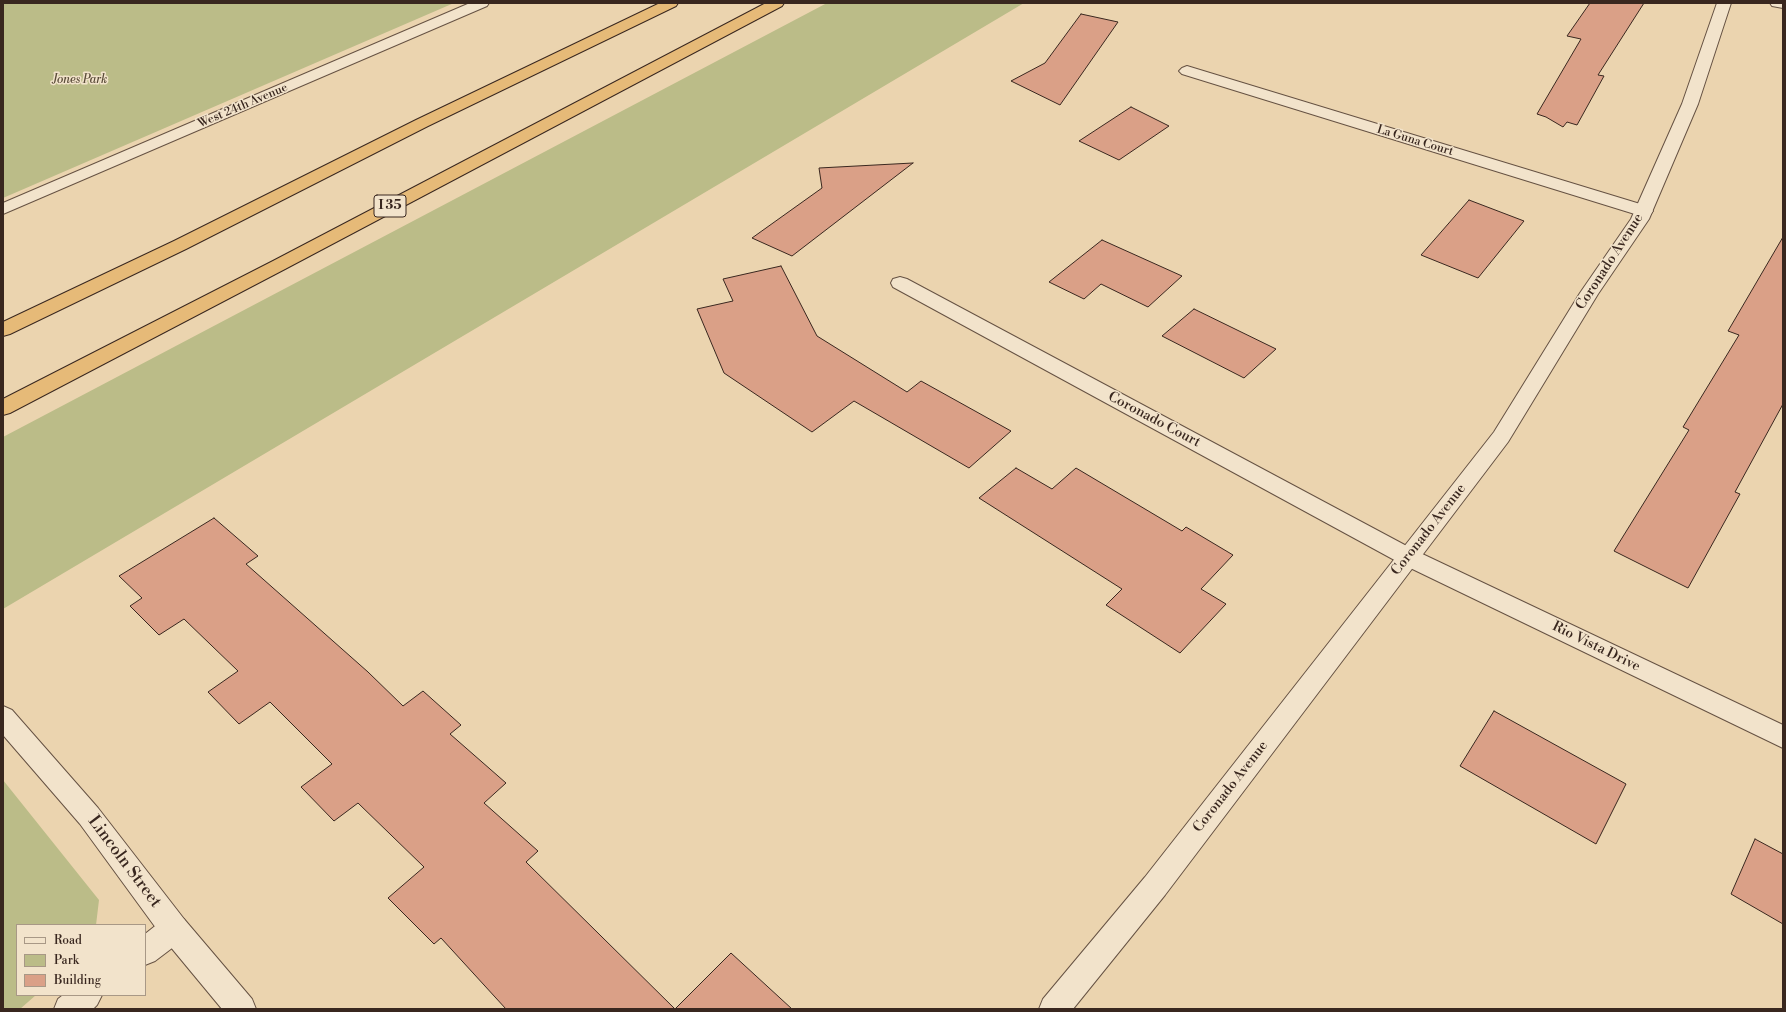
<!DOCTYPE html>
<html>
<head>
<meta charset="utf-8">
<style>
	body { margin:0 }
	#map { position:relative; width:1786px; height:1012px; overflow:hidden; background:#ebd4af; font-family:"Libre Bodoni",serif }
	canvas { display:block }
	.frame { position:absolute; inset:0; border:4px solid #39271f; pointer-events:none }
	.legend { position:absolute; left:16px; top:924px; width:130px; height:72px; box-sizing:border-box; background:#f2e3cb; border:1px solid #a89886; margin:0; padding:5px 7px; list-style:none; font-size:12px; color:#39271f }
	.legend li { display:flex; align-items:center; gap:8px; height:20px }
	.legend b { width:20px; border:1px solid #a89886 }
</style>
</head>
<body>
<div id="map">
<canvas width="1786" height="1012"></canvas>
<div class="frame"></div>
<ul class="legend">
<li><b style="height:5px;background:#f2e3cb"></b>Road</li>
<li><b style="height:11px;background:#bbbc88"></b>Park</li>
<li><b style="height:11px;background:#daa087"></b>Building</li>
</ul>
</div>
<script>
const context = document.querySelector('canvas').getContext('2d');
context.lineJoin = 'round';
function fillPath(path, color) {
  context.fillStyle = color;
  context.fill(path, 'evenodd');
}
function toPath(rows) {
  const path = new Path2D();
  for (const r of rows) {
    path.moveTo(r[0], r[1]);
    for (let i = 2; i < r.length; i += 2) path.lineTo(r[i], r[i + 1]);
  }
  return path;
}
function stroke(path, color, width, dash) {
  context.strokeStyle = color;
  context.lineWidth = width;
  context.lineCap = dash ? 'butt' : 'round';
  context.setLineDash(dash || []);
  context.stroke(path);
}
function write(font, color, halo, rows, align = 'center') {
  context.font = font + ' "Libre Bodoni",serif';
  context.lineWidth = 3;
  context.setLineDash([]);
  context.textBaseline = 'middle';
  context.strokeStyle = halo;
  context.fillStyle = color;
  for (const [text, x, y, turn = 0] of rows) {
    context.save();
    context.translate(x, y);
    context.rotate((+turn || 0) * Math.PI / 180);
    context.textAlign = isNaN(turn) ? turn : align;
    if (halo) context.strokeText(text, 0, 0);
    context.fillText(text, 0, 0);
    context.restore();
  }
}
fillPath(toPath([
	[3,3,454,3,3,198],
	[827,3,1024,3,3,609,3,437],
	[3,780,99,900,96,925,17,925,17,995,36,995,20,1009,3,1009]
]), '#bbbc88');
const building = toPath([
	[1590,3,1644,3,1598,75,1604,76,1577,125,1567,122,1563,127,1546,117,1537,114,1581,39,1567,36,1590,3],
	[1081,14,1118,22,1060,105,1011,81,1045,63,1081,14],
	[1131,107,1169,126,1119,160,1079,141,1131,107],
	[913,163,792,256,752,238,822,188,819,168,913,163],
	[1469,200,1524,221,1478,278,1421,255,1469,200],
	[1783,237,1783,404,1735,492,1740,494,1688,588,1614,551,1689,430,1683,427,1739,335,1728,331,1783,237],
	[1102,240,1182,276,1148,307,1101,284,1084,299,1049,282,1102,240],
	[781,266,817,336,907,392,921,381,1011,431,969,468,854,401,812,432,724,373,697,309,733,301,723,279,781,266],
	[1194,309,1276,349,1244,378,1162,336,1194,309],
	[1016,468,1052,489,1076,468,1182,531,1186,527,1233,555,1201,589,1226,604,1180,653,1106,605,1122,589,979,498,1016,468],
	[214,518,258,556,246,564,368,672,403,706,423,691,461,725,450,734,506,783,484,803,538,851,526,862,675,1009,731,953,792,1009,506,1009,441,938,434,944,388,898,424,867,358,803,334,821,301,787,332,764,270,702,239,724,208,692,238,671,184,619,159,635,130,606,142,598,119,576,214,518],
	[1494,711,1626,784,1596,844,1460,766,1494,711],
	[1755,839,1783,854,1783,924,1731,894,1755,839]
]);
fillPath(building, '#daa087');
stroke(building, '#39271f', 1);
const minor = toPath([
	[1770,3,1783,3,1783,8,1772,6,1770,3],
	[1187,66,1650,207,1653,211,1650,215,1644,216,1638,215,1182,74,1179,71,1182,68,1187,66],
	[900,277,907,279,1416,551,1783,725,1783,748,1400,563,893,287,891,283,893,279,900,277],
	[174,915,184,919,188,929,184,939,155,961,145,965,145,934,164,919,174,915],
	[63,995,102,995,97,1005,93,1009,54,1009,58,999,63,995]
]);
const tertiary = toPath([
	[470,3,489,3,487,6,3,214,3,203,470,3],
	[1717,3,1731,3,1698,104,1649,219,1598,294,1508,442,1165,895,1073,1009,1039,1009,1043,999,1145,877,1494,432,1580,293,1631,219,1682,104,1717,3],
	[3,706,12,710,98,808,184,919,252,999,256,1009,222,1009,164,939,80,824,3,735,3,706]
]);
const motorway = toPath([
	[660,3,678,3,676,6,428,126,186,249,10,334,3,336,3,322,174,241,416,120,660,3],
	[766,3,784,3,782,6,285,269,10,413,3,415,3,399,273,261,766,3]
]);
stroke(minor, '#665243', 2);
stroke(tertiary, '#665243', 2);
stroke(motorway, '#39271f', 2);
fillPath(minor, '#f2e3cb');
fillPath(tertiary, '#f2e3cb');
fillPath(motorway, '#e6ba78');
write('italic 12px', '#5a4c39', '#f2e3cb', [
	["Jones Park",80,80]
]);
write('12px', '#39271f', '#f2e3cb', [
	["West 24th Avenue",243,106,-23],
	["La Guna Court",1415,141,17]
]);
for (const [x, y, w] of [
	[390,206,32]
]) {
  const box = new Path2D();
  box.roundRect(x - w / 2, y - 11, w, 22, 3);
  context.fillStyle = '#f2e3cb';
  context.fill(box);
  stroke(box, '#39271f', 1);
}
write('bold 13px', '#39271f', null, [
	["I 35",390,206]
]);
write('14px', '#39271f', '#f2e3cb', [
	["Coronado Avenue",1610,262,-57],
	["Coronado Court",1154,420,28],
	["Coronado Avenue",1429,530,-52],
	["Rio Vista Drive",1596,647,26],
	["Coronado Avenue",1231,787,-52]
]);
write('17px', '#39271f', '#f2e3cb', [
	["Lincoln Street",124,862,53]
]);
</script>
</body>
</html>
